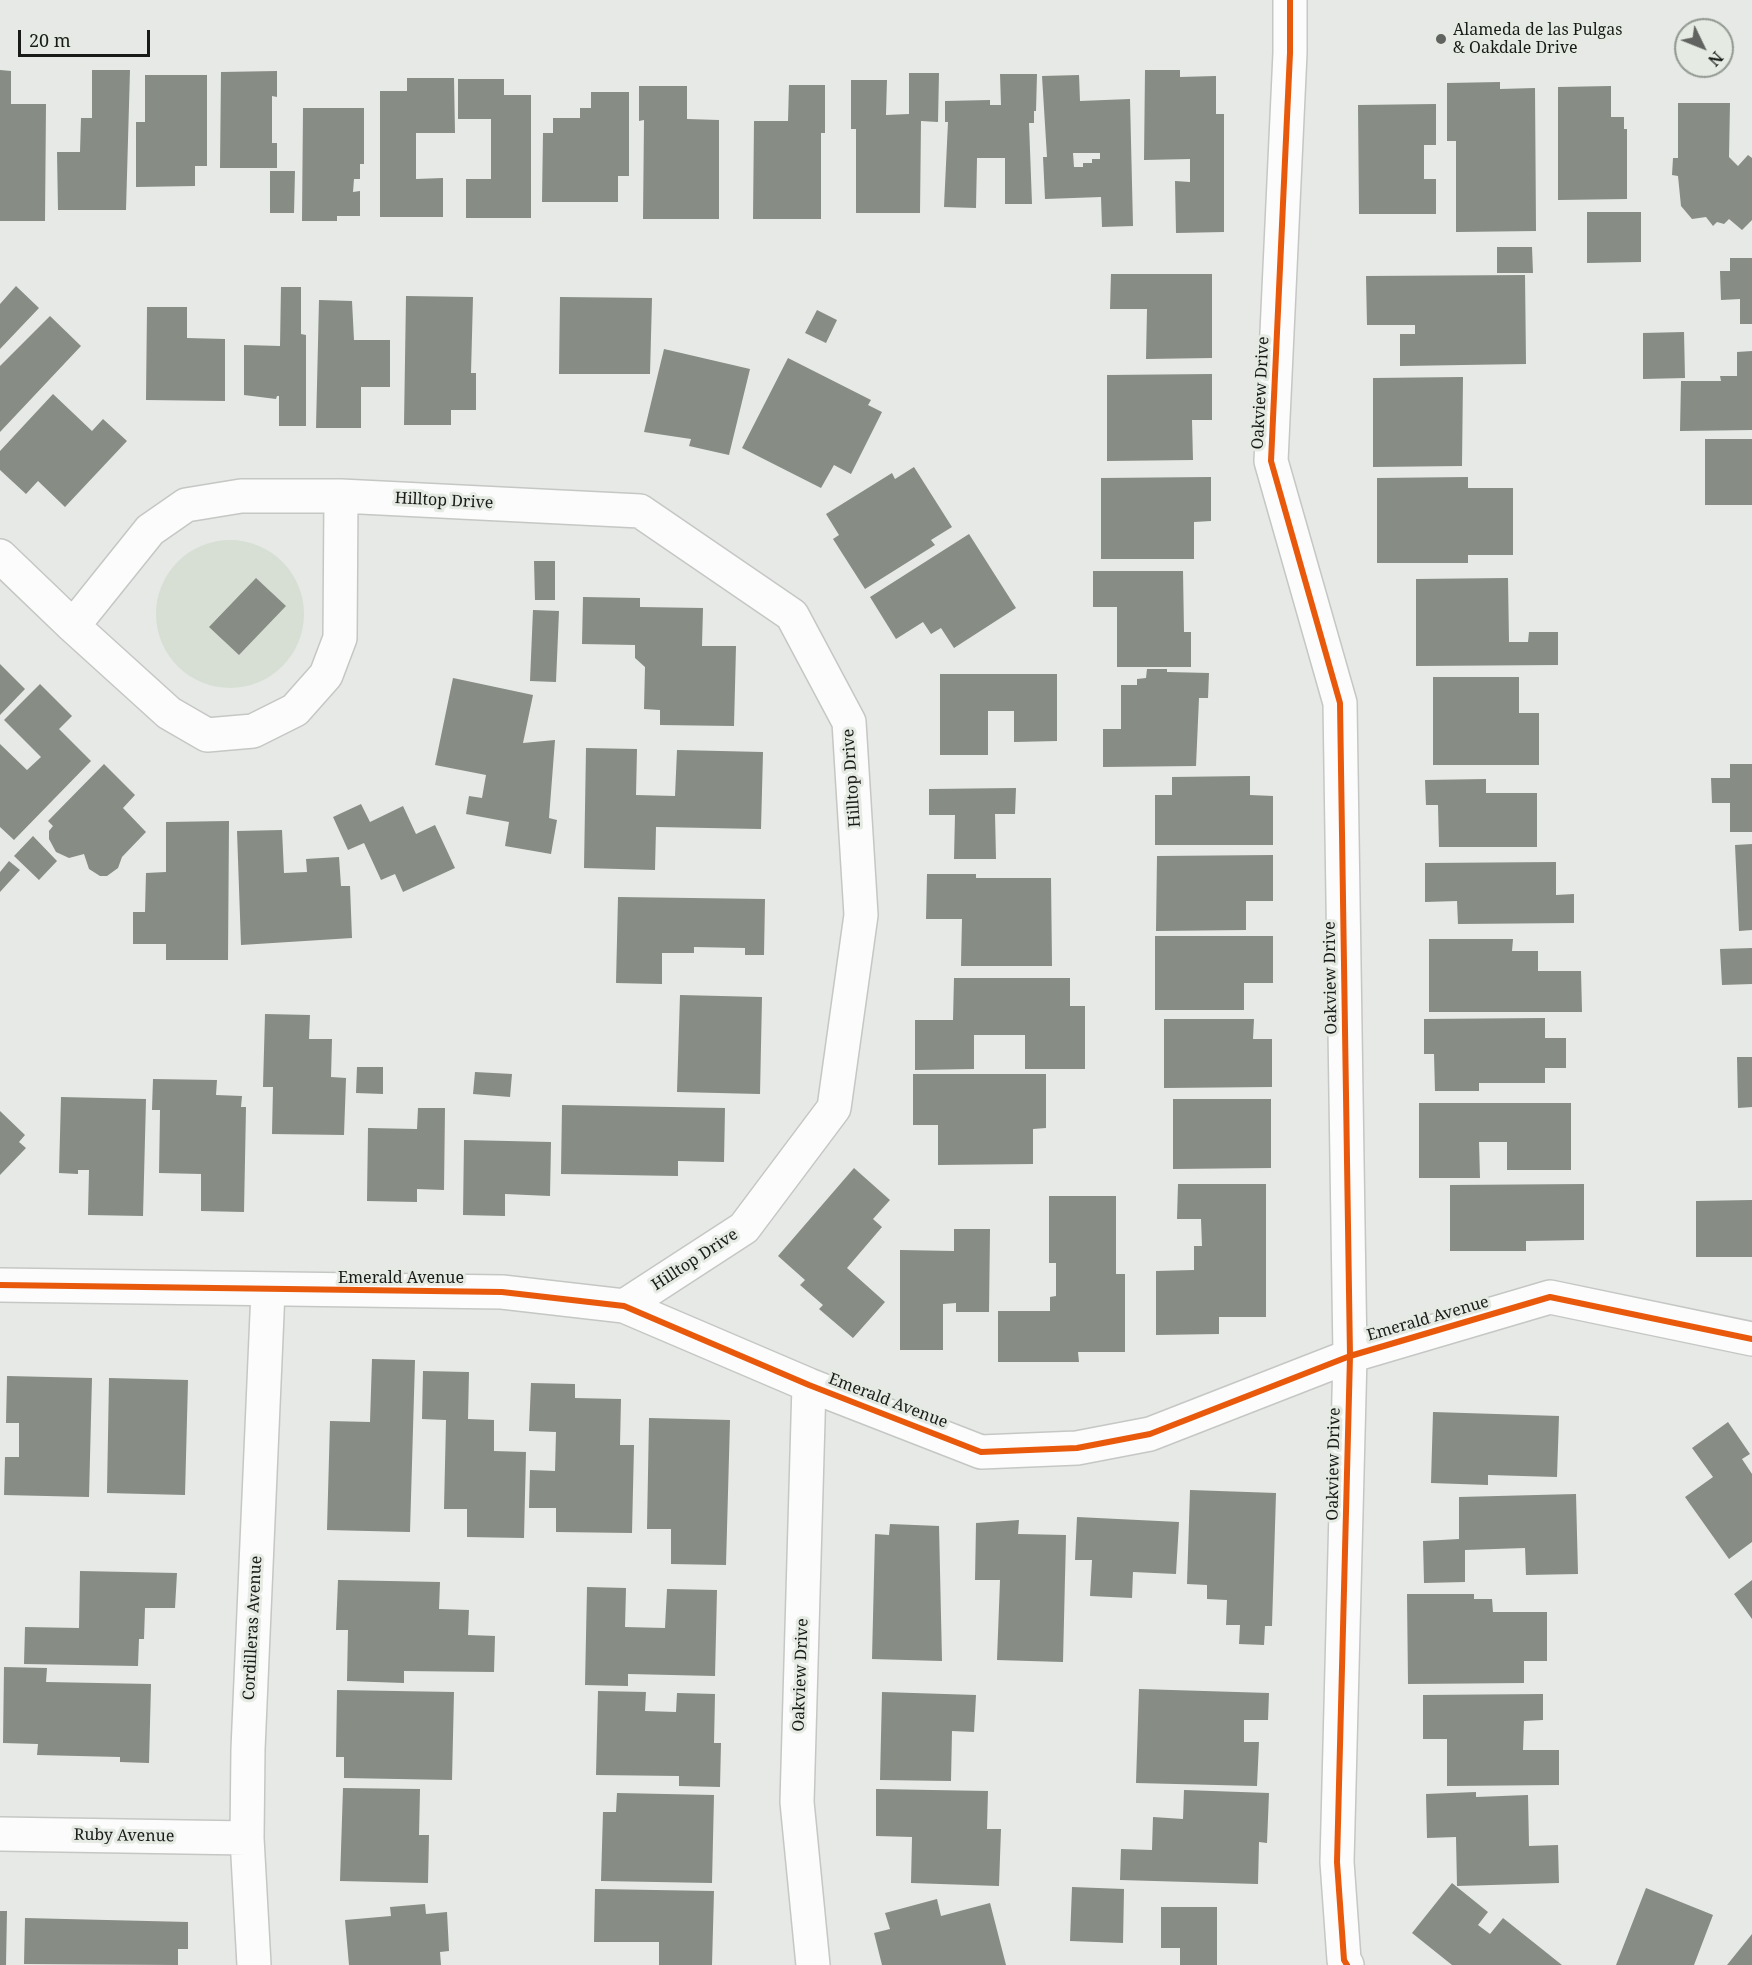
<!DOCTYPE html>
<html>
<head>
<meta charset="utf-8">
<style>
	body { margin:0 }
	#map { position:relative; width:1752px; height:1965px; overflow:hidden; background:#e6e9e5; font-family:"Noto Serif",serif }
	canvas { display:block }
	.north { position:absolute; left:1674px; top:18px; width:60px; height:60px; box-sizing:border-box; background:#e5ebe3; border:2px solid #939892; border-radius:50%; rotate:133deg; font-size:16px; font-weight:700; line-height:24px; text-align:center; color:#191b18 }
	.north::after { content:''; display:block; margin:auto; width:21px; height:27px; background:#616360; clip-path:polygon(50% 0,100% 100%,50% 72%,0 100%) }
	.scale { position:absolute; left:18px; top:30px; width:132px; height:27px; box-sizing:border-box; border:3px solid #191b18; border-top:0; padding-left:8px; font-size:18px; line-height:21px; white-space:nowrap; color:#191b18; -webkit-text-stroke:4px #e5ebe3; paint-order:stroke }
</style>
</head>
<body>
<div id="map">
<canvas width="1752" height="1965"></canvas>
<div class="north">N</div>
<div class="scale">20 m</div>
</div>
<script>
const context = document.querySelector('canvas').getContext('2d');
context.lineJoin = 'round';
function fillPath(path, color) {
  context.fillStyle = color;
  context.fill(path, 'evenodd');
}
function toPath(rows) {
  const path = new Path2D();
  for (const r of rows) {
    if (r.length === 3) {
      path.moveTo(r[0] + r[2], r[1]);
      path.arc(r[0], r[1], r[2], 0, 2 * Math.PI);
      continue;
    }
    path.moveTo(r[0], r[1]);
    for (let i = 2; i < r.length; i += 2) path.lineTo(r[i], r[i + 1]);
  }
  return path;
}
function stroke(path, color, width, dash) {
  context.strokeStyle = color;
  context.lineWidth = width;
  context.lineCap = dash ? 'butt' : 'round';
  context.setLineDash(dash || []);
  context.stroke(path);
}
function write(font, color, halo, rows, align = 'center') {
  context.font = font + ' "Noto Serif",serif';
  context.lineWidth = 6;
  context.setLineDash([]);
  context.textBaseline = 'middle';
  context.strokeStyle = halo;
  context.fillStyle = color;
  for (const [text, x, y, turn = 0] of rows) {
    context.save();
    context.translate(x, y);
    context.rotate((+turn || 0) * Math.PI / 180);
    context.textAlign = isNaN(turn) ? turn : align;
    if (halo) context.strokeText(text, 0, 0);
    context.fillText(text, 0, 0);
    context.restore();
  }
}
fillPath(toPath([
	[230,614,74]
]), '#d7dfd5');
fillPath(toPath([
	[0,70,11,71,11,104,46,104,45,221,0,221],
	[92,70,130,70,126,210,58,210,57,152,80,152,81,118,92,118],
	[1145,70,1180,70,1180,77,1216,76,1216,114,1224,114,1224,232,1176,233,1175,181,1190,182,1190,159,1144,160],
	[277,71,277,97,272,96,272,143,277,143,277,168,220,168,221,72],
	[909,73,939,73,938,122,921,121,920,213,856,213,856,129,851,129,851,80,887,80,886,115,909,114],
	[1000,74,1037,74,1036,111,1034,111,1034,123,1029,123,1032,204,1005,204,1005,158,977,158,976,208,944,207,948,122,945,122,945,101,990,100,990,105,1001,105],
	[145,75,207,75,207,166,195,166,195,186,136,187,136,122,145,122],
	[1079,75,1080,101,1130,99,1133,226,1102,227,1101,197,1045,199,1043,157,1047,157,1042,76],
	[1073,153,1100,153,1100,159,1092,159,1092,163,1083,163,1083,167,1074,167],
	[407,78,454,78,455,133,416,133,416,179,443,178,443,217,380,217,380,91,407,91],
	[458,79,504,79,504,95,531,95,531,218,466,218,466,179,491,179,491,119,458,119],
	[1500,82,1500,89,1535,88,1536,231,1456,232,1456,141,1447,141,1447,83],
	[789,85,825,85,825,133,821,133,821,219,753,219,754,121,788,121],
	[639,86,687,86,687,119,719,120,719,219,643,219,644,120,639,121],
	[1611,86,1611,117,1624,117,1624,129,1627,129,1627,199,1558,200,1558,87],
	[591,92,629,92,629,176,618,176,618,202,542,202,543,133,553,133,553,118,580,118,580,108,591,108],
	[1678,103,1730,103,1729,157,1738,166,1748,155,1752,158,1752,220,1742,230,1729,219,1724,224,1717,222,1713,226,1706,217,1692,219,1681,206,1678,176,1672,175,1673,158,1678,158],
	[1436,104,1436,145,1424,145,1424,179,1436,179,1436,214,1359,214,1358,105],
	[303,108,364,108,364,164,360,164,360,179,354,179,353,192,360,191,360,216,337,216,337,221,302,221],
	[270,171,295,171,294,213,270,213],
	[1587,212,1641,212,1641,262,1587,263],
	[1497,247,1532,247,1533,273,1497,273],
	[1730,258,1752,258,1752,324,1740,324,1740,299,1721,300,1720,271,1730,271],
	[1111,274,1212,274,1212,358,1146,359,1147,309,1110,309],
	[1525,275,1526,364,1400,366,1400,334,1415,334,1415,325,1367,325,1366,276],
	[16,286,39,308,0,349,0,304],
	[281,287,301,287,301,334,306,335,306,426,279,426,279,396,277,396,276,399,244,395,244,345,280,346],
	[406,296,473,297,471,373,476,373,476,410,451,410,451,425,404,425],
	[560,297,652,298,650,374,559,374],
	[319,300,352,301,354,340,390,340,390,387,361,387,361,428,316,428],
	[147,307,187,307,187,338,225,339,225,401,146,400],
	[817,310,837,320,826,343,805,333],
	[50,316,81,346,0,432,0,366],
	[1684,332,1685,378,1643,379,1643,333],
	[664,349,750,369,729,455,689,446,691,439,644,432],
	[1752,351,1752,430,1680,431,1681,381,1721,381,1720,376,1737,376,1737,352],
	[788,358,871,400,868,405,882,412,851,474,834,465,821,488,742,448],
	[1212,374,1212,420,1192,420,1193,460,1107,461,1107,375],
	[1463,377,1462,466,1373,467,1373,378],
	[53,394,92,431,103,419,127,441,65,507,38,481,26,494,0,470,0,451],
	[1705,439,1752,439,1752,505,1705,505],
	[914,467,952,527,931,540,935,545,865,589,833,539,839,535,826,514,892,473,895,479],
	[1211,477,1211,521,1194,522,1194,559,1101,559,1101,478],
	[1468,477,1468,488,1513,488,1513,555,1468,555,1468,563,1377,563,1377,478],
	[969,534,1016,608,954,648,941,628,931,634,923,622,896,639,870,597],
	[534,561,555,561,555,600,535,600],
	[1093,571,1183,571,1184,632,1191,632,1191,667,1117,667,1117,607,1093,607],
	[256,578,286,606,239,655,209,627],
	[1508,578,1509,642,1528,642,1529,632,1558,632,1558,665,1416,666,1416,579],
	[583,597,640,598,640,607,703,608,702,646,736,646,734,726,660,725,660,710,644,709,645,667,635,658,635,645,582,644],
	[533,610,559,611,556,682,530,681],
	[0,664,25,689,0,715],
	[1147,669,1167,669,1167,672,1209,673,1208,698,1199,698,1196,766,1103,767,1103,729,1121,729,1121,685,1137,685,1137,679,1146,678],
	[940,674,1057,674,1057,741,1014,742,1014,711,988,711,988,755,940,755],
	[1433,677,1519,677,1519,713,1539,713,1539,765,1433,765],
	[453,678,533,695,523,743,555,740,549,818,557,820,551,854,505,846,509,822,466,814,469,796,482,798,486,775,435,765],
	[40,684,72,716,59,729,91,761,14,840,0,827,0,744,27,770,41,757,4,720],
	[586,748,637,749,636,795,675,796,677,750,763,752,761,829,656,827,655,870,584,868],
	[104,764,135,795,123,808,146,832,122,857,118,868,107,876,100,876,89,869,84,854,69,858,56,852,49,839,49,831,53,826,48,821],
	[1730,764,1752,764,1752,832,1730,832,1730,803,1712,803,1711,778,1730,778],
	[1250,776,1250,795,1273,796,1273,845,1155,845,1155,795,1172,795,1172,777],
	[1486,779,1486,793,1537,793,1537,847,1439,847,1438,805,1426,805,1425,780],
	[1016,788,1015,814,995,814,996,859,954,859,955,815,929,815,929,789],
	[361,804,370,822,403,806,416,834,435,825,455,868,403,892,395,874,381,880,364,843,348,850,333,817],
	[229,821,228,960,166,960,166,944,133,944,133,912,145,912,146,873,166,872,166,822],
	[282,830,284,873,307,872,306,859,339,857,341,886,350,886,352,938,241,945,237,831],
	[33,836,57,861,39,880,14,856],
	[1752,844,1752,930,1739,931,1735,845],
	[1273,855,1273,901,1246,901,1246,930,1156,931,1157,856],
	[9,861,20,870,0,892,0,872],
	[1556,862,1556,895,1574,894,1574,923,1458,924,1457,901,1425,902,1425,863],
	[927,874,976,874,976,878,1051,878,1052,966,961,966,962,919,926,919],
	[618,897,765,899,764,955,745,955,745,948,694,947,694,953,662,953,662,984,616,983],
	[1155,936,1273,936,1273,983,1244,983,1244,1010,1155,1010],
	[1429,939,1513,939,1512,951,1538,951,1538,971,1581,971,1582,1012,1429,1012],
	[1752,948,1752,984,1722,985,1720,949],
	[954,978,1070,978,1070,1006,1085,1006,1085,1069,1025,1069,1025,1035,974,1035,974,1069,915,1070,915,1020,953,1020],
	[680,995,762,997,760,1094,677,1092],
	[265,1014,310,1015,309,1039,332,1039,331,1077,346,1078,344,1135,272,1134,273,1087,263,1087],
	[1545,1018,1545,1038,1566,1038,1566,1068,1545,1068,1545,1083,1479,1083,1479,1091,1435,1091,1434,1054,1424,1054,1424,1019],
	[1164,1019,1254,1019,1253,1039,1272,1039,1272,1087,1164,1088],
	[1737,1057,1752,1057,1752,1107,1738,1108],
	[357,1067,383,1067,383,1094,356,1093],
	[475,1072,512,1074,510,1097,473,1094],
	[913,1074,1046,1074,1046,1128,1033,1129,1033,1164,938,1165,938,1125,913,1125],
	[153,1079,217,1080,216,1095,242,1096,241,1107,246,1107,244,1212,201,1211,201,1174,159,1173,160,1110,152,1110],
	[61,1097,146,1099,143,1216,88,1215,89,1170,78,1170,78,1174,59,1173],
	[1173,1099,1271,1099,1271,1168,1173,1169],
	[1419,1103,1571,1103,1571,1170,1507,1170,1507,1142,1479,1142,1480,1178,1419,1178],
	[562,1105,725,1108,724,1162,678,1161,678,1176,561,1174],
	[418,1108,445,1108,444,1190,417,1189,417,1202,367,1201,368,1128,417,1129],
	[0,1111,25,1135,19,1142,26,1148,0,1175],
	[464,1140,551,1142,550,1196,505,1194,505,1216,463,1215],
	[854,1168,890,1200,873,1219,882,1227,847,1268,885,1302,853,1338,819,1309,823,1305,800,1285,805,1280,778,1256],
	[1178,1184,1266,1184,1266,1317,1219,1317,1219,1334,1156,1335,1156,1271,1194,1270,1194,1246,1202,1246,1201,1219,1177,1219],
	[1584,1184,1584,1240,1526,1241,1526,1251,1450,1251,1450,1185],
	[1049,1196,1116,1196,1116,1274,1125,1274,1125,1352,1078,1352,1079,1362,998,1362,998,1311,1050,1311,1050,1297,1056,1296,1056,1263,1049,1263],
	[1752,1200,1752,1257,1696,1257,1696,1201],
	[954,1229,990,1229,989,1312,956,1312,956,1303,943,1304,943,1350,900,1350,900,1250,954,1251],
	[372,1359,415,1360,410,1532,327,1530,330,1421,370,1422],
	[423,1371,469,1372,468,1419,494,1420,494,1451,526,1452,524,1538,467,1537,467,1509,444,1509,446,1420,422,1419],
	[7,1376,92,1378,89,1497,4,1495,5,1457,19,1457,19,1423,6,1423],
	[109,1378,188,1380,185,1495,107,1493],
	[531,1383,575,1384,575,1398,621,1399,620,1445,634,1445,632,1533,556,1532,556,1508,529,1508,530,1470,555,1471,556,1432,529,1431],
	[1433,1412,1559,1416,1557,1477,1488,1475,1488,1485,1431,1483],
	[649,1418,730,1420,726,1565,671,1564,671,1529,647,1529],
	[1728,1422,1750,1454,1742,1459,1752,1474,1752,1542,1729,1559,1685,1497,1713,1477,1692,1448],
	[1190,1490,1276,1493,1272,1626,1265,1626,1264,1645,1239,1644,1240,1625,1226,1625,1227,1600,1207,1599,1207,1585,1187,1584],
	[1576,1494,1578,1574,1526,1575,1525,1548,1465,1550,1465,1582,1424,1583,1423,1541,1459,1539,1459,1497],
	[1077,1517,1179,1522,1176,1574,1133,1572,1132,1598,1090,1596,1092,1560,1075,1560],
	[1019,1520,1018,1534,1066,1535,1063,1662,997,1660,1000,1580,975,1580,976,1523],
	[890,1524,939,1526,942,1661,872,1659,875,1534,889,1535],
	[80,1571,177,1573,175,1608,145,1608,144,1639,139,1639,138,1666,24,1664,25,1627,79,1628],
	[338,1580,440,1582,439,1609,469,1610,468,1635,495,1636,494,1672,404,1671,404,1683,347,1681,348,1630,336,1630],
	[1752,1580,1752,1619,1734,1594],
	[587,1587,626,1588,625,1627,665,1628,667,1589,717,1590,715,1676,628,1674,628,1686,585,1685],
	[1407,1594,1474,1594,1474,1599,1492,1599,1493,1612,1547,1612,1547,1661,1524,1661,1524,1683,1408,1684],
	[4,1667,47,1668,46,1682,151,1684,149,1763,120,1762,120,1757,37,1755,38,1744,3,1743],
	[1139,1689,1269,1693,1268,1720,1244,1720,1244,1742,1259,1742,1257,1786,1136,1783],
	[337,1690,454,1692,452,1780,344,1778,344,1757,336,1757],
	[598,1691,646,1692,645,1711,676,1712,677,1693,715,1694,714,1743,721,1743,720,1787,679,1786,679,1776,596,1775],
	[882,1692,976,1695,974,1732,952,1731,951,1781,880,1780],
	[1543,1694,1543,1720,1524,1721,1523,1750,1559,1750,1559,1785,1447,1786,1447,1739,1423,1739,1423,1695],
	[343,1788,420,1789,419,1835,429,1835,428,1883,340,1881],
	[876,1789,988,1791,987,1829,1001,1829,999,1886,911,1883,912,1837,876,1836],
	[1184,1790,1269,1793,1267,1843,1259,1842,1258,1884,1120,1880,1121,1849,1152,1850,1153,1817,1183,1819],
	[1476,1792,1476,1797,1528,1795,1529,1846,1558,1845,1559,1883,1457,1886,1456,1837,1427,1838,1426,1794],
	[617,1793,714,1795,712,1883,601,1881,603,1812,616,1812],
	[1452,1883,1488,1912,1478,1925,1490,1934,1503,1918,1562,1965,1452,1965,1412,1933],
	[1072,1887,1124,1889,1123,1943,1070,1941],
	[1646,1888,1713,1915,1694,1965,1616,1965],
	[595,1889,714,1891,712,1965,659,1965,659,1942,594,1942],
	[937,1899,941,1916,990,1903,1006,1965,882,1965,874,1933,890,1929,885,1913],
	[425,1904,426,1914,447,1912,449,1951,440,1952,441,1965,349,1965,345,1920,391,1916,390,1907],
	[1161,1907,1217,1907,1217,1965,1180,1965,1180,1948,1161,1948],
	[0,1911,7,1911,6,1965,0,1965],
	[25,1918,188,1922,188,1949,178,1949,178,1965,24,1964],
	[1752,1934,1752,1965,1727,1965]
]), '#878c85');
const minor = toPath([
	[1290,0,1290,53,1271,461,1340,703,1350,1356,1337,1862,1344,1960,1347,1965],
	[0,556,73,626,150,530,186,505,241,496,341,496,640,511,792,615,849,722,861,915,834,1108,744,1228,624,1306],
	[73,626,169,713,207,735,253,731,295,710,326,675,340,638,341,496],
	[0,1285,502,1292,624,1306,809,1385,981,1452,1077,1448,1150,1434,1350,1356,1550,1297,1752,1339],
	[809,1385,797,1802,813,1965],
	[0,1834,247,1838],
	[254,1965,247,1838,248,1749,268,1291]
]);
stroke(minor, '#c5c7c4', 36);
stroke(minor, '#fbfcfb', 33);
stroke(toPath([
	[1290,0,1290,53,1271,461,1340,703,1350,1356,1337,1862,1344,1960,1347,1965],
	[0,1285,502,1292,624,1306,809,1385,981,1452,1077,1448,1150,1434,1350,1356,1550,1297,1752,1339]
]), '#e8590c', 6);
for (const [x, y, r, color] of [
	[1441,39,6,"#616360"]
]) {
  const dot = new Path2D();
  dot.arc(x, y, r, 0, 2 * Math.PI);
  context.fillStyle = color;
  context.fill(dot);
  stroke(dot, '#e5ebe3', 2);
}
write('16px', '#191b18', '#e5ebe3', [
	["Alameda de las Pulgas",1453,30],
	["& Oakdale Drive",1453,48]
], 'left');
write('16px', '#191b18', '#e5ebe3', [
	["Oakview Drive",1261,393,-87],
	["Hilltop Drive",444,501,3],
	["Hilltop Drive",852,778,-94],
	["Oakview Drive",1331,978,-91],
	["Hilltop Drive",695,1260,-33],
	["Emerald Avenue",401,1278],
	["Emerald Avenue",1428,1319,-16],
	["Emerald Avenue",888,1401,21],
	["Oakview Drive",1334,1464,-89],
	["Cordilleras Avenue",253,1628,-87],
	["Oakview Drive",801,1675,-88],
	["Ruby Avenue",124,1836,1]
]);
</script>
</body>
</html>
